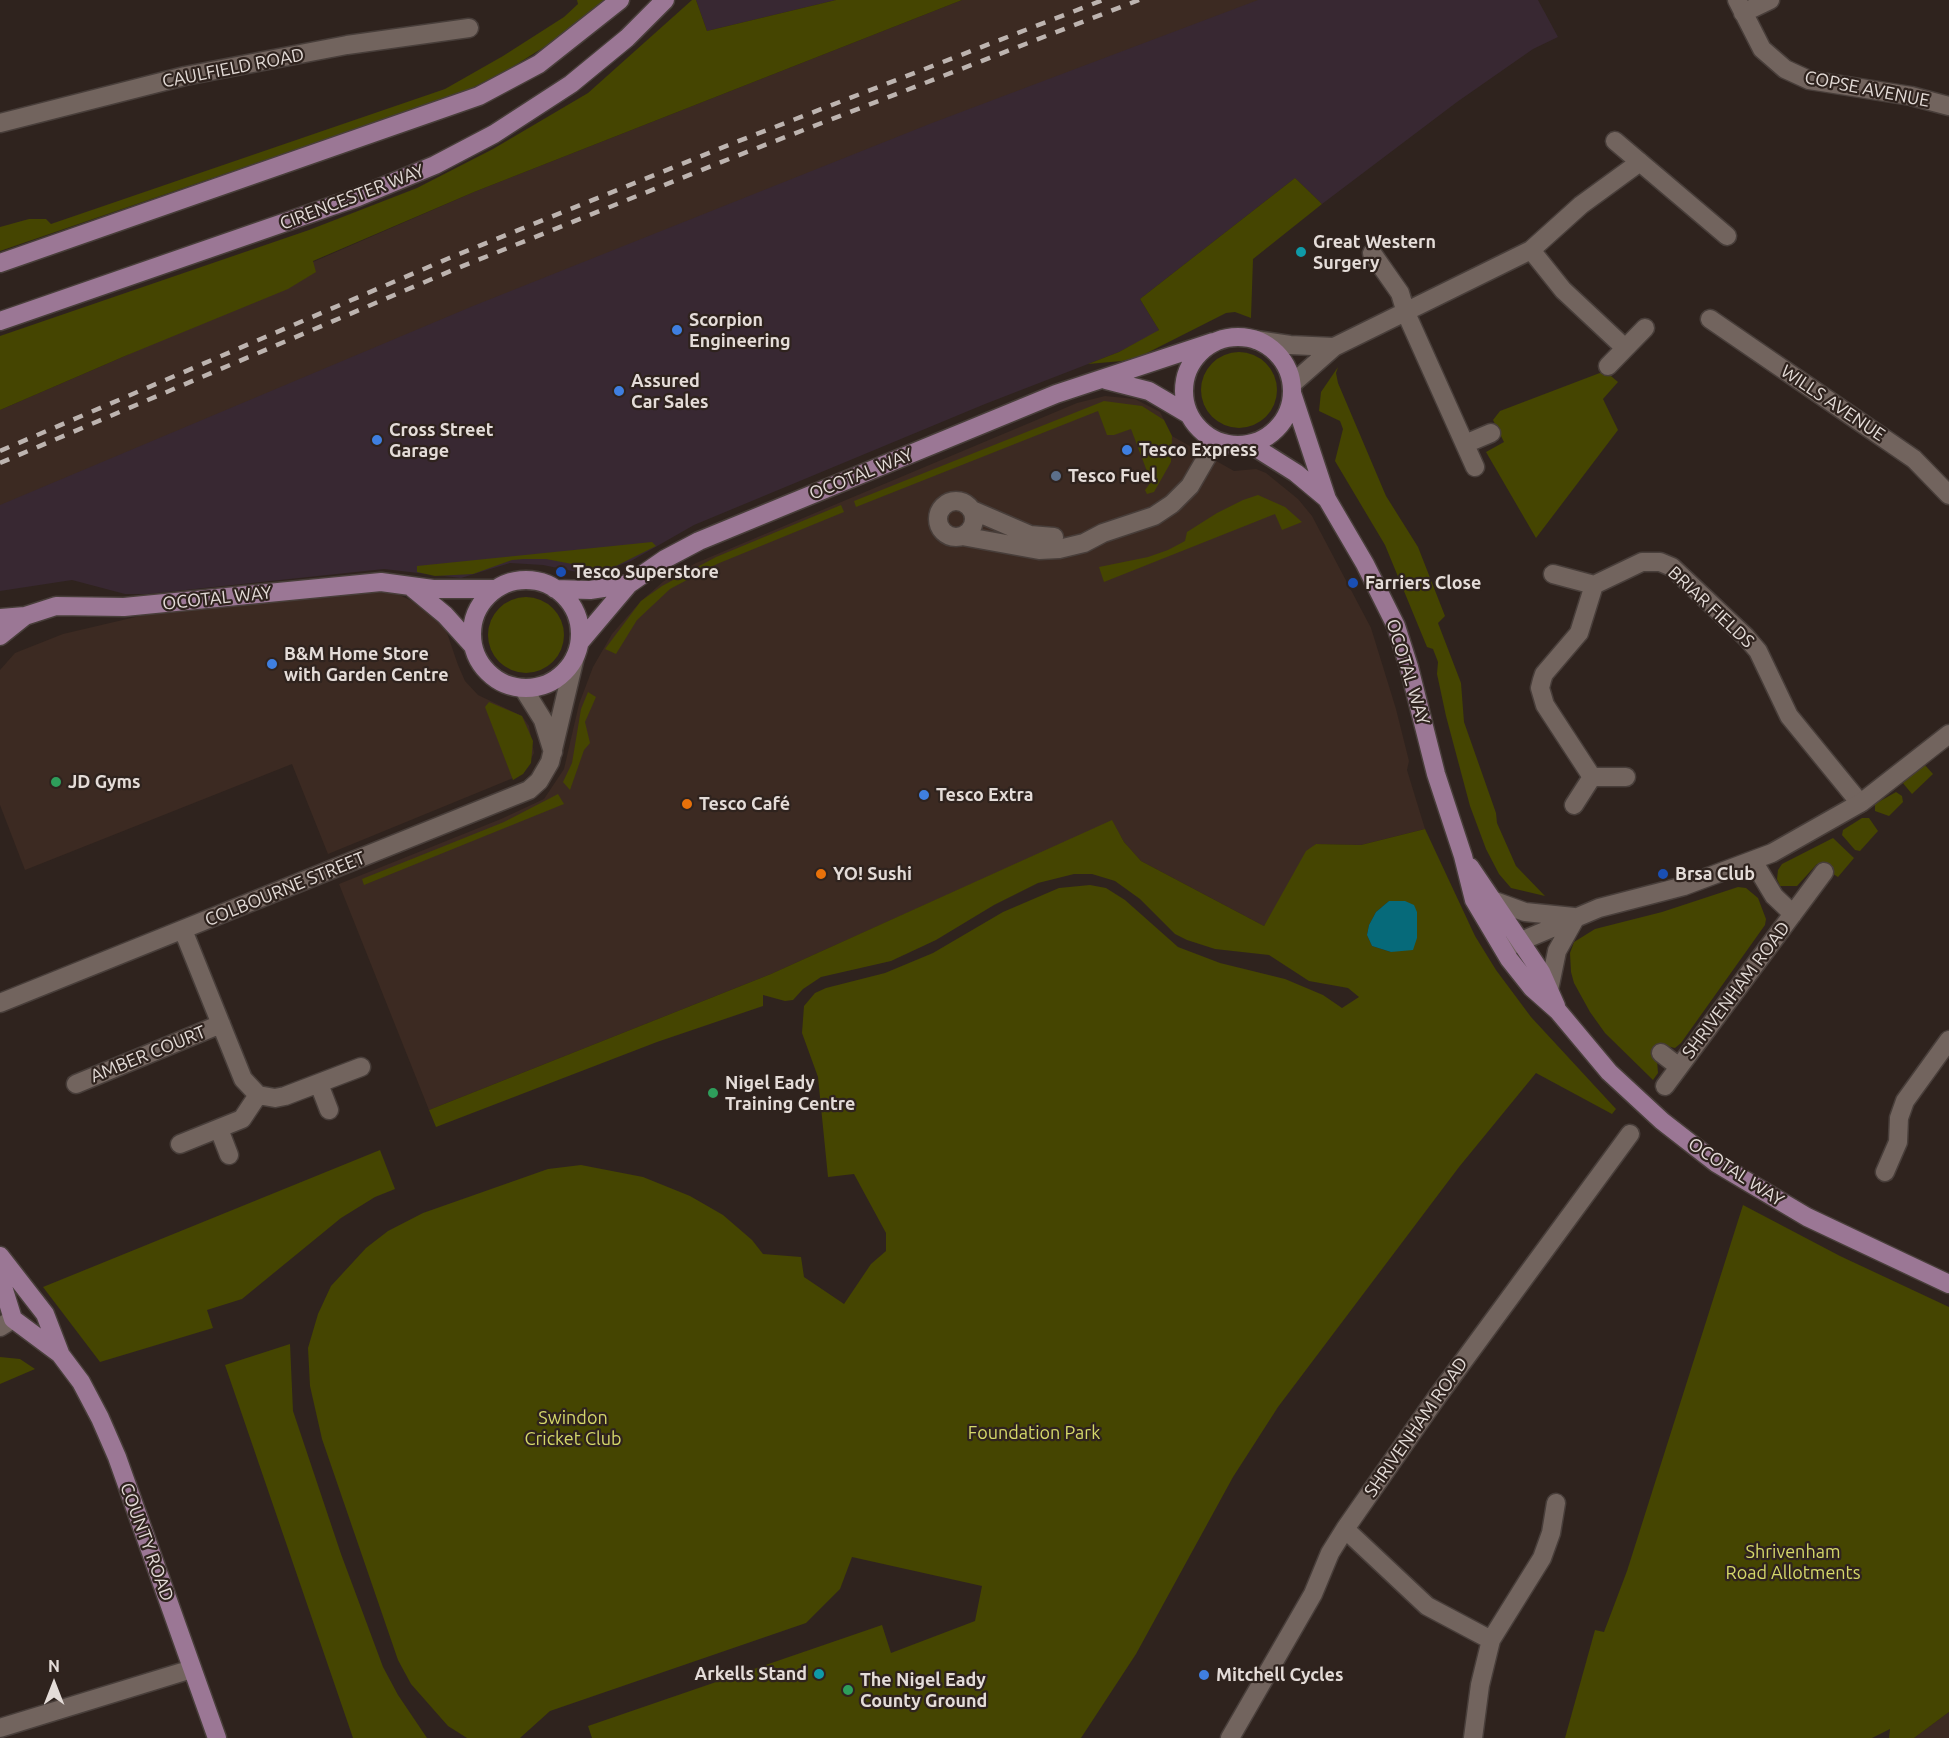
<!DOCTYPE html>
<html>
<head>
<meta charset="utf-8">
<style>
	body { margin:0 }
	#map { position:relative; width:1949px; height:1738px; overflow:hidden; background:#2f231e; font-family:Ubuntu,sans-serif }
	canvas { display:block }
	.north { position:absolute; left:24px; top:1654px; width:60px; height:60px; -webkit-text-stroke:4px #2f231e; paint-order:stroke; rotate:0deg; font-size:16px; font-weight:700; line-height:24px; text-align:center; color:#e4dcd8 }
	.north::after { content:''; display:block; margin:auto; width:21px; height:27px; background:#e4dcd8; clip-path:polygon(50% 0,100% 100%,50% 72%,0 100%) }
</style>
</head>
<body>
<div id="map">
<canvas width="1949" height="1738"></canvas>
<div class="north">N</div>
</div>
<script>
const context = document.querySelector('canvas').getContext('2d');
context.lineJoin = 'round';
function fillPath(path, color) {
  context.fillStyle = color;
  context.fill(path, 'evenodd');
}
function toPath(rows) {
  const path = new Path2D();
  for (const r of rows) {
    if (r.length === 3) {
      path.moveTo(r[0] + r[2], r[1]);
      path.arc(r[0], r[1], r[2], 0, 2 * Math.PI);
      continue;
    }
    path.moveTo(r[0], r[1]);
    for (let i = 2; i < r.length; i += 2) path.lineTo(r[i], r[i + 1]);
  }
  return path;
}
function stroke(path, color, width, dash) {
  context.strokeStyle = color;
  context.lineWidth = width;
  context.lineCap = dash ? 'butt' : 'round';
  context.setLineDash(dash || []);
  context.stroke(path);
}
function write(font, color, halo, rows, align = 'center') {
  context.font = font + ' Ubuntu,sans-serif';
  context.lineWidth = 4.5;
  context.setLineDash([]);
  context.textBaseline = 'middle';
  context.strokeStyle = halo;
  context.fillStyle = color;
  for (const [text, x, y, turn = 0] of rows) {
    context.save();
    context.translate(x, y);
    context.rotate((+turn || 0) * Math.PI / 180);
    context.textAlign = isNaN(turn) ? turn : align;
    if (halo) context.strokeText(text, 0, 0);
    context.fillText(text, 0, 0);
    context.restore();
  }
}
fillPath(toPath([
	[962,0,1429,0,0,540,0,410,125,356,313,262,474,192],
	[1105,396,1135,399,1160,412,1172,436,1234,471,1256,469,1266,473,1298,499,1312,516,1371,628,1396,709,1409,761,1407,770,1425,829,1361,845,1316,844,1264,926,1141,861,1124,842,1112,821,771,974,429,1110,339,884,501,819,544,799,564,769,579,704,593,667,612,634,641,601,664,581,696,563,1077,403],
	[376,592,395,593,412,601,433,615,445,627,458,665,465,681,478,695,522,716,529,726,534,753,523,774,328,854,292,764,25,870,0,805,0,670,15,653,63,634,161,611],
	[1949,1712,1949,1738,1914,1738]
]), '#3c2a22');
fillPath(toPath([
	[696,0,836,0,707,31],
	[1258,0,1538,0,1558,37,1533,49,1457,102,1322,204,1295,178,1140,299,1159,330,1154,334,1119,352,985,404,694,525,631,561,612,568,577,572,543,565,510,563,461,578,384,569,148,594,125,594,72,580,0,591,0,505,473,306,932,123]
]), '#382832');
fillPath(toPath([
	[577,0,605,0,562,36,509,69,466,91,0,251,0,227,29,219,46,219,51,224,445,89,503,56,564,17,578,4],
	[692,0,696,0,707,31,836,0,962,0,474,192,313,261,316,272,288,289,125,356,0,410,0,336,309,230,417,188,493,149,588,93],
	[1295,178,1322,204,1253,259,1251,318,1235,312,1226,313,1141,356,1122,361,1088,364,1119,352,1159,330,1140,299],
	[1239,390,38],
	[1338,367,1336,373,1338,383,1386,496,1418,547,1445,616,1438,623,1461,683,1464,722,1496,813,1497,823,1516,866,1545,896,1511,888,1499,874,1486,849,1470,806,1446,716,1437,674,1438,662,1433,649,1427,647,1385,545,1335,461,1343,429,1340,421,1319,411,1321,392],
	[1605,371,1618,382,1603,399,1618,430,1536,538,1486,452,1504,442,1493,420,1500,411],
	[1104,401,1142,406,1164,420,1172,436,1171,462,1154,492,1147,494,1145,490,1151,482,1131,429,1114,435,1107,435,1098,411,856,507,854,501],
	[1258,495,1285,507,1302,522,1282,530,1275,514,1104,582,1099,567,1148,557,1168,550,1185,541,1187,532,1217,513,1243,500],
	[841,505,844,512,717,564,670,589,637,620,616,654,605,649,641,601,662,586,716,557],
	[652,542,656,546,612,568,593,568,546,559,524,559,512,560,473,574,435,576,417,572,417,566],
	[526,635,38],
	[588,692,596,697,585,722,590,743,584,750,570,790,563,782,572,763,581,709],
	[489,702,522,716,533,741,531,763,523,774,513,780,485,707],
	[1924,764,1933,774,1912,794,1902,782],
	[1896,792,1902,796,1903,802,1889,816,1875,811,1875,804],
	[558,794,564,804,364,885,362,879,504,822],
	[1862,818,1869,818,1878,831,1860,851,1855,850,1842,835,1843,830],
	[1112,820,1124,842,1141,861,1264,926,1306,851,1316,844,1361,845,1425,829,1475,936,1496,970,1531,1017,1616,1109,1612,1114,1536,1073,1459,1167,1278,1407,1233,1477,1136,1654,1081,1738,592,1738,588,1726,882,1625,891,1653,975,1621,982,1586,852,1557,840,1589,806,1623,550,1711,520,1738,467,1738,448,1726,411,1684,398,1660,322,1439,310,1386,308,1348,318,1314,331,1286,366,1248,388,1231,423,1213,548,1169,581,1165,643,1177,690,1196,723,1215,752,1240,763,1254,801,1257,804,1277,844,1304,871,1264,886,1251,886,1233,854,1174,828,1177,818,1077,802,1033,804,1006,815,993,826,988,885,973,933,953,1003,912,1059,888,1090,885,1106,888,1125,900,1178,947,1220,963,1285,979,1323,995,1342,1008,1359,997,1348,988,1309,981,1269,955,1215,949,1187,940,1175,934,1140,899,1115,881,1092,874,1074,874,1038,883,994,905,936,940,891,961,821,977,803,989,793,1000,785,1001,763,995,763,1006,657,1042,436,1127,429,1110,771,974],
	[1389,901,1417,912,1417,938,1391,952,1372,946,1367,935,1369,925,1376,912],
	[1833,838,1854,858,1838,877,1817,864,1797,886,1780,886,1777,879,1778,870,1782,864],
	[1738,887,1746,888,1758,898,1766,919,1765,925,1681,1043,1675,1048,1662,1045,1657,1060,1658,1073,1653,1080,1605,1033,1590,1012,1574,983,1571,972,1570,953,1574,942,1595,929,1662,912],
	[380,1150,395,1189,375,1197,341,1218,242,1299,207,1310,213,1328,100,1362,43,1287],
	[1743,1205,1840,1256,1949,1307,1949,1712,1914,1738,1889,1738,1890,1729,1872,1738,1565,1738,1595,1630,1604,1632,1627,1571],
	[290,1344,293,1411,341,1554,383,1667,398,1695,427,1738,353,1738,225,1365],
	[0,1357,20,1359,35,1369,0,1384]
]), '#454501');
fillPath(toPath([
	[1389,901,1405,901,1414,905,1417,912,1417,938,1413,950,1391,952,1372,946,1367,935,1369,925,1376,912]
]), '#066a7a');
const street = toPath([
	[1737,0,1762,49,1785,69,1798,75,1809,80,1911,96,1949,106],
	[1743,13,1770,0],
	[0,123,185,76,347,45,469,28],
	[1615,141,1727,236],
	[1531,250,1563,290,1625,348],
	[1372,253,1400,293,1406,313,1475,467],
	[1710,319,1914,459,1949,495],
	[1256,340,1290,345,1334,347],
	[1608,366,1645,328],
	[1292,384,1334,347,1531,250,1581,205,1640,162],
	[1465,444,1491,433],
	[956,519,18],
	[972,510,1030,535,1054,537],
	[962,536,1039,550,1059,549,1084,543,1103,533,1154,516,1172,504,1190,486,1216,441],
	[1553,574,1594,585],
	[523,688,543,720,553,752],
	[1592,777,1626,777],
	[1574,805,1592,777,1545,705,1540,688,1542,680,1544,674,1579,633,1594,585,1642,562,1660,562,1672,567,1746,637,1758,651,1789,716,1860,803],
	[1753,861,1774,896,1793,914],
	[0,1003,529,790,539,781,550,762,575,657],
	[1661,1053,1679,1067],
	[76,1084,221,1024],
	[319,1084,329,1110],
	[1665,1086,1824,872],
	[258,1095,275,1098,285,1096,361,1067],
	[219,1129,229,1155],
	[180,1144,242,1119,258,1095,243,1079,183,930],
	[1885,1172,1898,1142,1899,1118,1905,1101,1949,1040],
	[1345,1529,1427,1606,1491,1640,1480,1685,1473,1738],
	[1491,1640,1542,1558,1551,1533,1556,1503],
	[0,1728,192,1669],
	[1230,1738,1313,1594,1330,1553,1345,1529,1437,1397,1630,1134]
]);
const secondary = toPath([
	[1492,900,1525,912,1574,917],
	[1507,947,1599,908,1684,886,1772,853,1862,802,1949,734],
	[1549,990,1557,951,1576,917],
	[0,1327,13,1319]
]);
const primary = toPath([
	[0,263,479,96,539,64,620,0],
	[0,321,358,197,435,165,494,134,571,84,627,38,665,0],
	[1238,391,54],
	[1106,380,1149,391,1188,414],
	[1292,393,1327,499,1365,564,1396,626,1409,667,1436,774,1463,856,1474,900,1509,959,1532,988,1558,1011,1609,1072,1662,1121,1716,1163,1807,1217,1949,1284],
	[1250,444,1296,473,1326,498],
	[526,634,54],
	[410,586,445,615,473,646],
	[555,589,590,590,629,584],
	[0,618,25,616,56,606,124,607,381,582,433,589,496,589],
	[0,636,25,616],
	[580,642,629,584,665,559,699,541,1056,394,1213,342],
	[1470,867,1541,972,1556,1006],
	[0,1256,45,1314,60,1353],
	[0,1277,13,1319,60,1354,81,1382,100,1418,117,1457,217,1738]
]);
stroke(street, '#483e3a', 21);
stroke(secondary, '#483e3a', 21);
stroke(primary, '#483e3a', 21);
stroke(street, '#72645e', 18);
stroke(secondary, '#72645e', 18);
stroke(primary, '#9b7795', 18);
stroke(toPath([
	[0,451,447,259,731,144,1103,0],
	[0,463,453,270,734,157,1139,0]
]), '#bdb4b0', 4.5, [10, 10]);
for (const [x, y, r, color] of [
	[1301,252,6,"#0f9aa8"],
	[677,330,6,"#3f7fe0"],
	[619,391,6,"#3f7fe0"],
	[377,440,6,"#3f7fe0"],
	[1127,450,6,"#3f7fe0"],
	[1056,476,6,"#5c6f8a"],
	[561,572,6,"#1a4fb4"],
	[1353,583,6,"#1a4fb4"],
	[272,664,6,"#3f7fe0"],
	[56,782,6,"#2e9e5b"],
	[924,795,6,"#3f7fe0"],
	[687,804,6,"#e8710a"],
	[821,874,6,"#e8710a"],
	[1663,874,6,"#1a4fb4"],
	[713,1093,6,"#2e9e5b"],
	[819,1674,6,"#0f9aa8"],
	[1204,1675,6,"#3f7fe0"],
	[848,1690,6,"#2e9e5b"]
]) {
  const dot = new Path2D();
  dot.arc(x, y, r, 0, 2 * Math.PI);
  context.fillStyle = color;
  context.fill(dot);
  stroke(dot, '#2f231e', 2);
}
write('18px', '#e4dcd8', '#2f231e', [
	["CAULFIELD ROAD",233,68,-11],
	["COPSE AVENUE",1867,89,11],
	["CIRENCESTER WAY",352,197,-21],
	["WILLS AVENUE",1833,403,34],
	["OCOTAL WAY",861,474,-22],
	["OCOTAL WAY",217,598,-6],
	["BRIAR FIELDS",1711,607,43],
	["OCOTAL WAY",1408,672,73],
	["COLBOURNE STREET",285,889,-22],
	["SHRIVENHAM ROAD",1736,990,-53],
	["AMBER COURT",148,1054,-22],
	["OCOTAL WAY",1736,1172,33],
	["SHRIVENHAM ROAD",1416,1427,-55],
	["COUNTY ROAD",147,1542,70]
]);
write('bold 18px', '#e4dcd8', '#2f231e', [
	["Great Western",1313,242],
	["Surgery",1313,263],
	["Scorpion",689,320],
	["Engineering",689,341],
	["Assured",631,381],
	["Car Sales",631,402],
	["Cross Street",389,430],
	["Garage",389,451],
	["Tesco Express",1139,450],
	["Tesco Fuel",1068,476],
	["Tesco Superstore",573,572],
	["Farriers Close",1365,583],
	["B&M Home Store",284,654],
	["with Garden Centre",284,675],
	["JD Gyms",68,782],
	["Tesco Extra",936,795],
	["Tesco Café",699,804],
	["YO! Sushi",833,874],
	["Brsa Club",1675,874],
	["Nigel Eady",725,1083],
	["Training Centre",725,1104],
	["Arkells Stand",807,1674,"right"],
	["Mitchell Cycles",1216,1675],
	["The Nigel Eady",860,1680],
	["County Ground",860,1701]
], 'left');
write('18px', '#d5d86a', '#2f231e', [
	["Swindon",573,1418],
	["Cricket Club",573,1439],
	["Foundation Park",1034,1433],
	["Shrivenham",1793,1552],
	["Road Allotments",1793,1573]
]);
</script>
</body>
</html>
